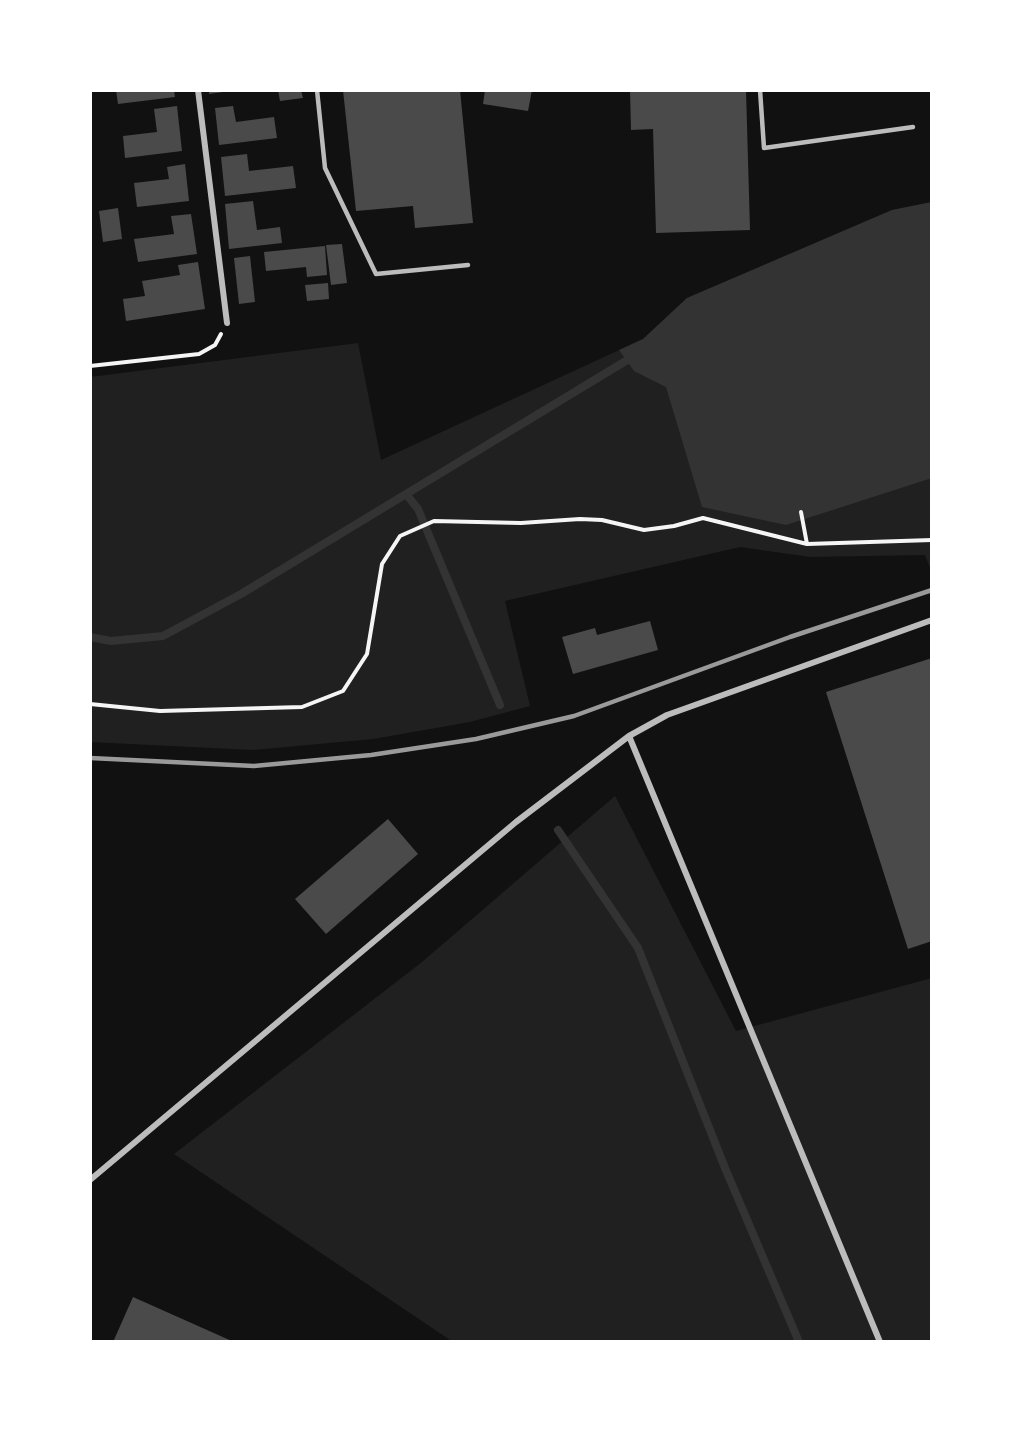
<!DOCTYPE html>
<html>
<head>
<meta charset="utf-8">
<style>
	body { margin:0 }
	#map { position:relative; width:1022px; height:1432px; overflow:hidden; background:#111; font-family:"IBM Plex Serif",serif }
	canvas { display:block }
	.frame { position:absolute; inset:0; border:92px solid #fff; pointer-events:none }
</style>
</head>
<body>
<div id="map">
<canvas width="1022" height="1432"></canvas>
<div class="frame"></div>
</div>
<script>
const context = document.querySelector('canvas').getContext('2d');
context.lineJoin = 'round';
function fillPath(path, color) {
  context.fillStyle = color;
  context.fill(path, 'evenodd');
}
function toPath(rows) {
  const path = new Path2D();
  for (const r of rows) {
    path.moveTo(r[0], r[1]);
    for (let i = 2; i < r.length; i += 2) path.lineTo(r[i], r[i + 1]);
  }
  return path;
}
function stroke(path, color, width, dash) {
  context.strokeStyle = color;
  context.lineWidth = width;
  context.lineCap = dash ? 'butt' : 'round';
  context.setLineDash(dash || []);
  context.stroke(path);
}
fillPath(toPath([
	[932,202,932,573,925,555,810,557,740,547,505,601,530,706,470,722,373,739,253,750,90,742,90,377,358,343,381,460,643,339,687,298,892,210],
	[615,796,736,1031,932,978,932,1342,453,1342,174,1154,422,962]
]), '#202020');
fillPath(toPath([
	[932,202,932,478,786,525,702,507,666,387,634,371,619,350,643,339,687,298,892,210]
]), '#333');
stroke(toPath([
	[406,494,418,509,500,705],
	[90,637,111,641,163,636,241,594,634,356],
	[558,830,638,948,725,1168,799,1342]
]), '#333', 8);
fillPath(toPath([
	[116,90,174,90,175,97,118,104],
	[209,90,230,90,230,91,209,94],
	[278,90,301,90,303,98,280,101],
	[343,90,460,90,473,223,415,228,413,206,356,211],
	[485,90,532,90,528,111,483,104],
	[630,90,746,90,750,230,656,233,653,129,631,130],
	[177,106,182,151,125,158,123,136,157,132,154,109],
	[233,106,236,122,274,117,277,138,219,145,215,108],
	[247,154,249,171,293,166,296,188,225,196,221,157],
	[185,164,189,201,137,207,134,183,169,179,167,167],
	[253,201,257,230,280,227,282,243,229,249,225,204],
	[118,208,122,239,103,242,99,211],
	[191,214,197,254,138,262,134,239,174,234,171,216],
	[342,244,347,283,331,285,326,245],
	[325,246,327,275,307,277,306,267,266,271,264,252],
	[250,256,255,302,239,304,234,258],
	[198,262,205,309,126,321,123,299,145,296,142,281,180,275,178,265],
	[328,283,329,299,307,301,305,285],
	[650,621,658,650,573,674,562,637,595,628,597,635],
	[932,658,932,941,908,949,826,692],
	[388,819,418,854,326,934,295,899],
	[133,1297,234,1342,113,1342]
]), '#4a4a4a');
stroke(toPath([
	[90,366,199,354,215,345,221,334],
	[801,512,807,544],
	[90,704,160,711,302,707,343,691,367,654,382,564,400,536,434,521,521,523,580,519,602,520,644,530,674,526,703,518,807,544,932,540]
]), '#f5f5f5', 4);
stroke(toPath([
	[317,90,325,168,376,274,468,265],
	[760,90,764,148,913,127]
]), '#bcbcbc', 4.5);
stroke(toPath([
	[198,90,227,323],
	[629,736,880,1342],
	[90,1180,516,822,629,736,667,715,932,620]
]), '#bcbcbc', 6);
stroke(toPath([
	[90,758,254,766,371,755,476,739,574,716,790,637,932,590]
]), '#9a9a9a', 4.5);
</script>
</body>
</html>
